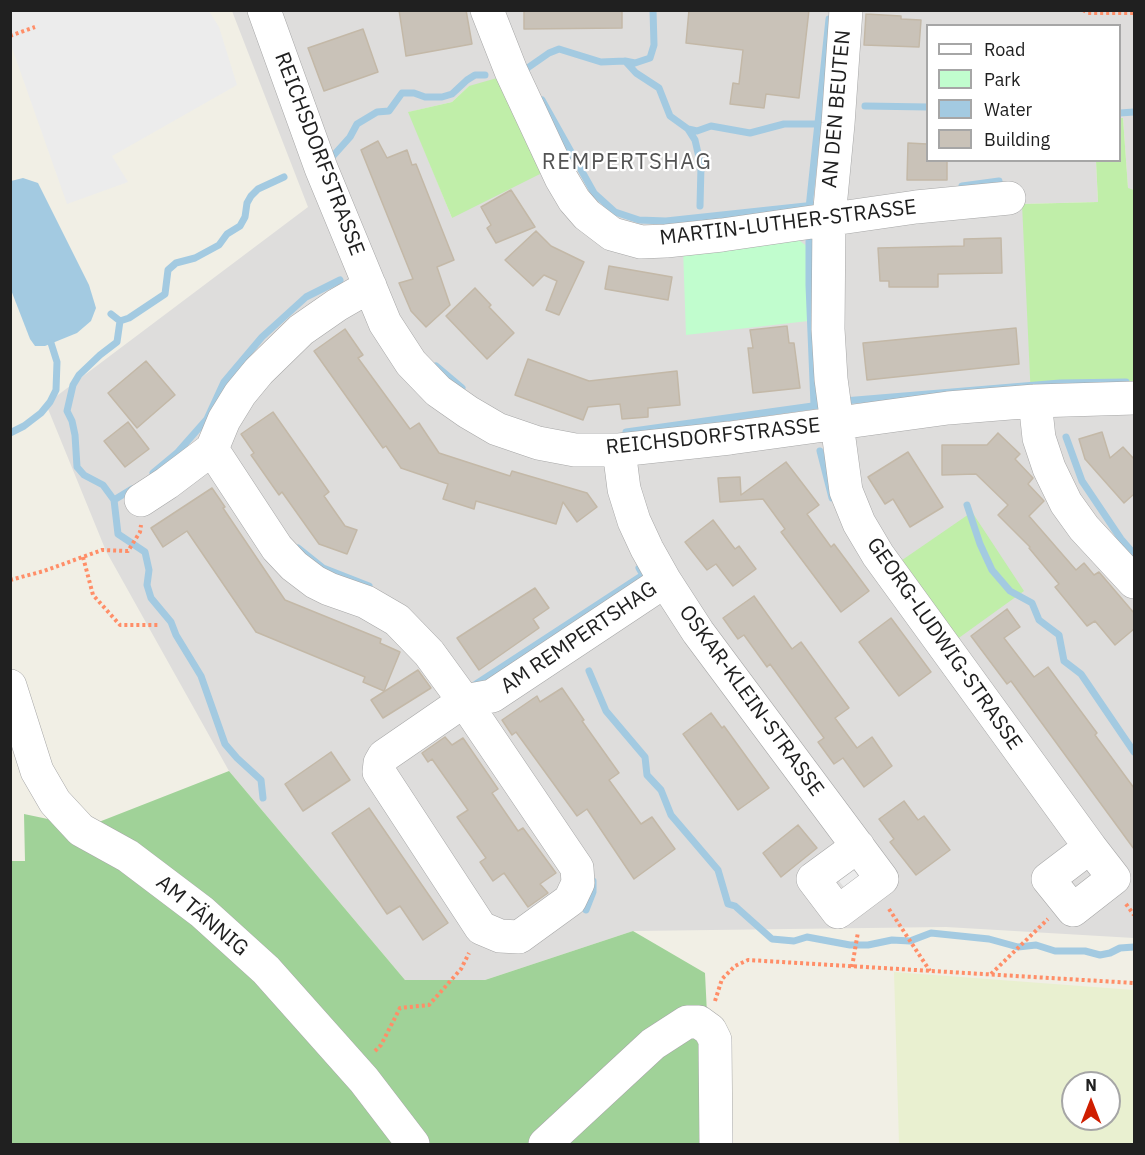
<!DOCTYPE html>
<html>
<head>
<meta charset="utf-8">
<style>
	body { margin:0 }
	#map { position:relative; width:1145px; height:1155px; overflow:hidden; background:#f1efe5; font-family:"IBM Plex Sans",sans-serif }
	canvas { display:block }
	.frame { position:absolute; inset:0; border:12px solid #202020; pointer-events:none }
	.legend { position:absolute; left:926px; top:24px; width:195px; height:138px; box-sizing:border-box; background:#fff; border:2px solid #a6a6a6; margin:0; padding:8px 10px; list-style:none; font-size:18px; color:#202020 }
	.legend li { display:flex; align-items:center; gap:12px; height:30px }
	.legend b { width:30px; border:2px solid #a6a6a6 }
	.north { position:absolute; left:1061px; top:1071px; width:60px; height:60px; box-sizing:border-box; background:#fff; border:2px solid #a6a6a6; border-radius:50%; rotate:0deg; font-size:16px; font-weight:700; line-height:24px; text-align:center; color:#202020 }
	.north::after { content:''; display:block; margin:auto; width:21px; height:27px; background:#cf1e00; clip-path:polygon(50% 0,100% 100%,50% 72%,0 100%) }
</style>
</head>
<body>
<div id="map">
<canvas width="1145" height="1155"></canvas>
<div class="frame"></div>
<ul class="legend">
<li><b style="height:8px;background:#fff"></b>Road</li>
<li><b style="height:16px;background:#c1fdce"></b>Park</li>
<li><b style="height:16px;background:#a3cae1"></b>Water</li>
<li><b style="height:16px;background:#c9c2b8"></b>Building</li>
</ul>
<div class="north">N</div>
</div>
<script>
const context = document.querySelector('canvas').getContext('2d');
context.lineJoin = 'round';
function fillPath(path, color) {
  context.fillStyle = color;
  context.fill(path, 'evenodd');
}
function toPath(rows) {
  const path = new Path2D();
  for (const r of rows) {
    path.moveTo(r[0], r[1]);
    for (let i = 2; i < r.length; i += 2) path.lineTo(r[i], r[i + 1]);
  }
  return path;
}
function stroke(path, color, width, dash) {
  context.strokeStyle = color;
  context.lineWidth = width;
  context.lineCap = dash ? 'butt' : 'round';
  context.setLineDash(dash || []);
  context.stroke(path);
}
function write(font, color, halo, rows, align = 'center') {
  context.font = font + ' "IBM Plex Sans",sans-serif';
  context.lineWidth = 4.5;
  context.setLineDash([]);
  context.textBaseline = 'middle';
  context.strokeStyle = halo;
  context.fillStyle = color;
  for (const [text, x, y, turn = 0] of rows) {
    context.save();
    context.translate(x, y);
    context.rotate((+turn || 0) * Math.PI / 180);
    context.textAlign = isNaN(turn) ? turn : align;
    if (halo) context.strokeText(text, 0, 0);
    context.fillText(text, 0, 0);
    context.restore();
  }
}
fillPath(toPath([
	[232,11,1134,11,1134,190,1128,189,1123,118,1120,118,1120,26,928,26,928,160,1096,161,1098,202,1022,204,1134,396,1133,444,1134,447,1134,938,946,927,633,931,485,980,405,980,229,771,106,551,46,404,308,207],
	[469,86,452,218,409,112,452,102]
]), '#dedddc');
fillPath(toPath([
	[894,972,1134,990,1134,1144,899,1144],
	[1073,1083,1109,1083,1109,1119,1073,1119]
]), '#e9f0d0');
fillPath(toPath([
	[511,74,554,167,452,218,408,112,452,102,469,86],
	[1120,118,1123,118,1128,188,1134,190,1134,396,1031,399,1022,204,1098,202,1096,161,1120,160],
	[972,512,1024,591,949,645,892,567]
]), '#c0eea9');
fillPath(toPath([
	[229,771,405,980,485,980,633,931,705,973,709,1055,702,1144,11,1144,10,861,25,861,24,814,86,827]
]), '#a0d298');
fillPath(toPath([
	[796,238,812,250,817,320,686,335,683,249]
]), '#c1fdce');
fillPath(toPath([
	[10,11,209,11,219,27,237,85,112,156,128,182,67,204,11,45],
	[850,863,863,880,847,891,834,875]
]), '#ececec');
fillPath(toPath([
	[23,178,38,183,89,285,96,308,91,321,77,333,45,346,35,346,30,339,11,290,11,181]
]), '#a3cae1');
stroke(toPath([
	[625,61,635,63,650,58,654,45,653,10],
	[526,69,549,53,559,49,601,62,625,61,636,73,659,88,670,116,688,129,697,131,711,126,750,133,784,124,820,124],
	[542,100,594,193,615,212,639,220,666,221,815,205],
	[865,106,928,107],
	[1120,113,1134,112],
	[688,129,695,140,701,166,700,206],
	[333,156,350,137,357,124,377,112,389,111,402,93,414,93,425,97,442,97,452,94,467,80,475,75,485,75],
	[962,186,999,181],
	[809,208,829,19],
	[809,231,809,285,814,405],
	[111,314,120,321],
	[120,321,117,342,100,355,79,375,73,385,67,411,72,421,75,435,77,467,84,475,103,485,114,500,118,534,145,552,149,570,147,585,151,598,171,622,176,635,201,676,225,744,237,758,261,780,263,798],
	[120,321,129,318,165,294,168,270,176,263,195,258,219,245,227,234,240,226,245,217,247,203,251,196,258,189,284,177],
	[436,366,462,388],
	[844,401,1060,383,1126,382],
	[626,432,827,404],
	[10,433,24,426,41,413,50,402,56,390,57,362,51,343],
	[1066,437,1082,481,1121,539,1134,554],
	[820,451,832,498],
	[153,473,177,453,207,419,224,382,262,337,306,297,340,280],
	[114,500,132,489],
	[967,505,980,544,992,570,1010,591,1032,603,1039,620,1059,635,1064,661,1081,674,1134,752],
	[298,548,323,568,369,586],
	[589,671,606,711,645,757,647,775,661,790,671,815,718,870,728,904,735,906,772,939,794,941,807,937,850,945,868,945,892,940,910,941,931,933,989,939,1018,947,1036,945,1055,951,1085,951,1100,955,1110,953,1120,948,1134,947],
	[473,686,643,575,639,568],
	[586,910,593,892,593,881]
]), '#a3cae1', 7);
const building = toPath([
	[399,10,466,10,472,44,406,56,399,10],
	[524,10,622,10,622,28,524,29,524,10],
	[689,10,809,10,799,98,766,94,764,108,730,104,733,83,739,84,743,50,686,43,689,10],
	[866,14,901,16,901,19,921,20,919,47,864,45,866,14],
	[363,29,378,72,324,91,308,48,363,29],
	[378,141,387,158,407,150,412,165,416,164,454,260,437,267,450,305,426,327,411,311,399,283,413,279,361,150,378,141],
	[908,143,927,144,927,160,947,160,947,180,907,180,908,143],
	[511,190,535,227,496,243,487,228,491,225,481,207,511,190],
	[536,231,551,246,584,262,559,315,546,310,557,281,544,275,533,286,505,260,536,231],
	[1001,238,1002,273,938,274,938,287,889,287,889,281,880,281,878,248,964,246,964,239,1001,238],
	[609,266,672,277,668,300,605,289,609,266],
	[475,288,491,305,489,307,514,333,487,359,446,316,475,288],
	[787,326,789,343,794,343,800,388,753,393,748,348,753,348,750,330,787,326],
	[1016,328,1019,364,867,380,863,343,1016,328],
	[345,329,363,355,358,358,410,429,419,423,439,453,510,476,512,471,587,493,597,507,577,522,563,502,556,524,476,501,474,509,443,499,448,484,401,468,386,446,383,448,314,351,345,329],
	[528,359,589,381,677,371,680,405,648,408,648,417,622,419,620,404,588,407,583,420,515,395,528,359],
	[146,361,175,395,137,428,108,393,146,361],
	[273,412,329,492,324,496,345,526,357,530,347,554,319,544,282,492,279,495,251,455,254,453,241,434,273,412],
	[128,422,149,449,125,467,104,441,128,422],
	[1102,432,1110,458,1123,447,1134,459,1134,494,1124,503,1085,459,1079,439,1102,432],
	[998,433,1020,454,1015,459,1033,478,1028,484,1044,501,1029,516,1076,570,1084,563,1094,575,1099,572,1134,613,1134,629,1115,645,1095,621,1087,626,1055,587,1059,584,1029,548,1030,547,998,515,1008,505,976,474,942,475,942,445,987,445,998,433],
	[908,452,943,507,910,527,893,499,885,504,868,477,908,452],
	[786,462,819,505,807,514,831,547,834,544,869,591,841,612,781,532,785,529,763,499,720,502,718,478,740,477,741,495,786,462],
	[212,488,225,507,223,508,285,600,381,639,380,643,400,652,384,691,363,682,365,677,256,632,187,531,163,547,151,528,212,488],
	[713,520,735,549,739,546,756,569,733,586,716,564,707,570,685,542,713,520],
	[535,588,549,608,533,619,539,628,479,670,457,638,535,588],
	[754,596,792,649,801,642,849,708,835,718,857,748,872,737,892,766,864,787,843,758,834,764,818,742,824,738,770,664,767,667,744,635,738,639,723,618,754,596],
	[1007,609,1020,627,1004,638,1034,677,1048,667,1097,733,1095,735,1134,788,1134,849,1011,681,1007,684,971,636,1007,609],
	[891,618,931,672,899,696,859,642,891,618],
	[418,670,431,688,383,718,371,700,418,670],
	[562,688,584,720,582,721,619,773,609,780,641,824,652,817,675,849,634,879,587,809,577,816,516,732,512,735,502,720,537,696,540,702,562,688],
	[711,713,722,728,724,726,769,788,738,810,683,734,711,713],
	[445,737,452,745,463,738,498,789,492,793,518,831,523,828,556,873,540,884,548,893,528,907,504,873,493,881,480,862,486,858,457,817,468,810,432,759,428,762,422,753,445,737],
	[331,752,350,780,303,811,285,784,331,752],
	[904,801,918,820,924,816,950,850,916,875,890,842,894,839,879,819,904,801],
	[369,808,448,923,423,940,400,906,387,914,332,833,369,808],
	[798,825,817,848,781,877,763,853,798,825]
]);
fillPath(building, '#c9c2b8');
stroke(building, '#c3b8a7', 1.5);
const minor = toPath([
	[264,10,321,168,385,323,411,363,438,391,468,412,497,429,538,443,575,450,619,450,730,438,948,408,1035,401,1134,398],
	[487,10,511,71,561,178,574,200,587,215,612,234,641,242,666,241,722,235,916,207,1009,198],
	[846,10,838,124,829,218,828,329,831,379,846,491,859,523,878,555,1090,847],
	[370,286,337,305,301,330,259,371,240,394,224,420,212,449,277,548,294,566,315,582,329,589,366,602,397,620,429,653,464,701,492,696,665,581],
	[1035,401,1039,438,1049,468,1066,503,1084,528,1134,582],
	[619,450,624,489,634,521,647,549,665,581,698,632,882,879,838,912,813,879,858,846],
	[141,500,167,483,212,449],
	[10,686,37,771,55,802,81,830,128,856,202,912,266,970,364,1080,413,1144],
	[464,701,577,868,578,883,570,900,519,937,500,936,481,928,379,772,380,763,384,756,464,701],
	[1090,847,1114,878,1073,910,1048,879,1090,847],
	[545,1144,653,1044,687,1022,699,1022,710,1030,715,1040,716,1144]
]);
stroke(minor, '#a7a7a7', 34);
stroke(toPath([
	[1083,10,1088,13,1134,13],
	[10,36,35,27],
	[83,557,93,595,120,625,160,625],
	[10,580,44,571,102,550,128,551,140,532,141,525],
	[1126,904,1134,915],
	[889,909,930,971],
	[852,967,858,932],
	[991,974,1048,919],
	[715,1001,722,979,735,966,748,960,1134,983],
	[375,1051,381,1045,400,1008,429,1005,461,969,469,953]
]), '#ff8e68', 4, [3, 3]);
stroke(minor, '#fff', 33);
write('21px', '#202020', '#fff', [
	["AN DEN BEUTEN",837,109,-85],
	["REICHSDORFSTRASSE",319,154,69],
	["MARTIN-LUTHER-STRASSE",788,223,-7],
	["REICHSDORFSTRASSE",713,437,-6],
	["AM REMPERTSHAG",579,638,-34],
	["GEORG-LUDWIG-STRASSE",944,644,55],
	["OSKAR-KLEIN-STRASSE",751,701,54],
	["AM TÄNNIG",202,916,40]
]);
context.letterSpacing = '1.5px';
write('22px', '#535353', '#fff', [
	["REMPERTSHAG",627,163]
]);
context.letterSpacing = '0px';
</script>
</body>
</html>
